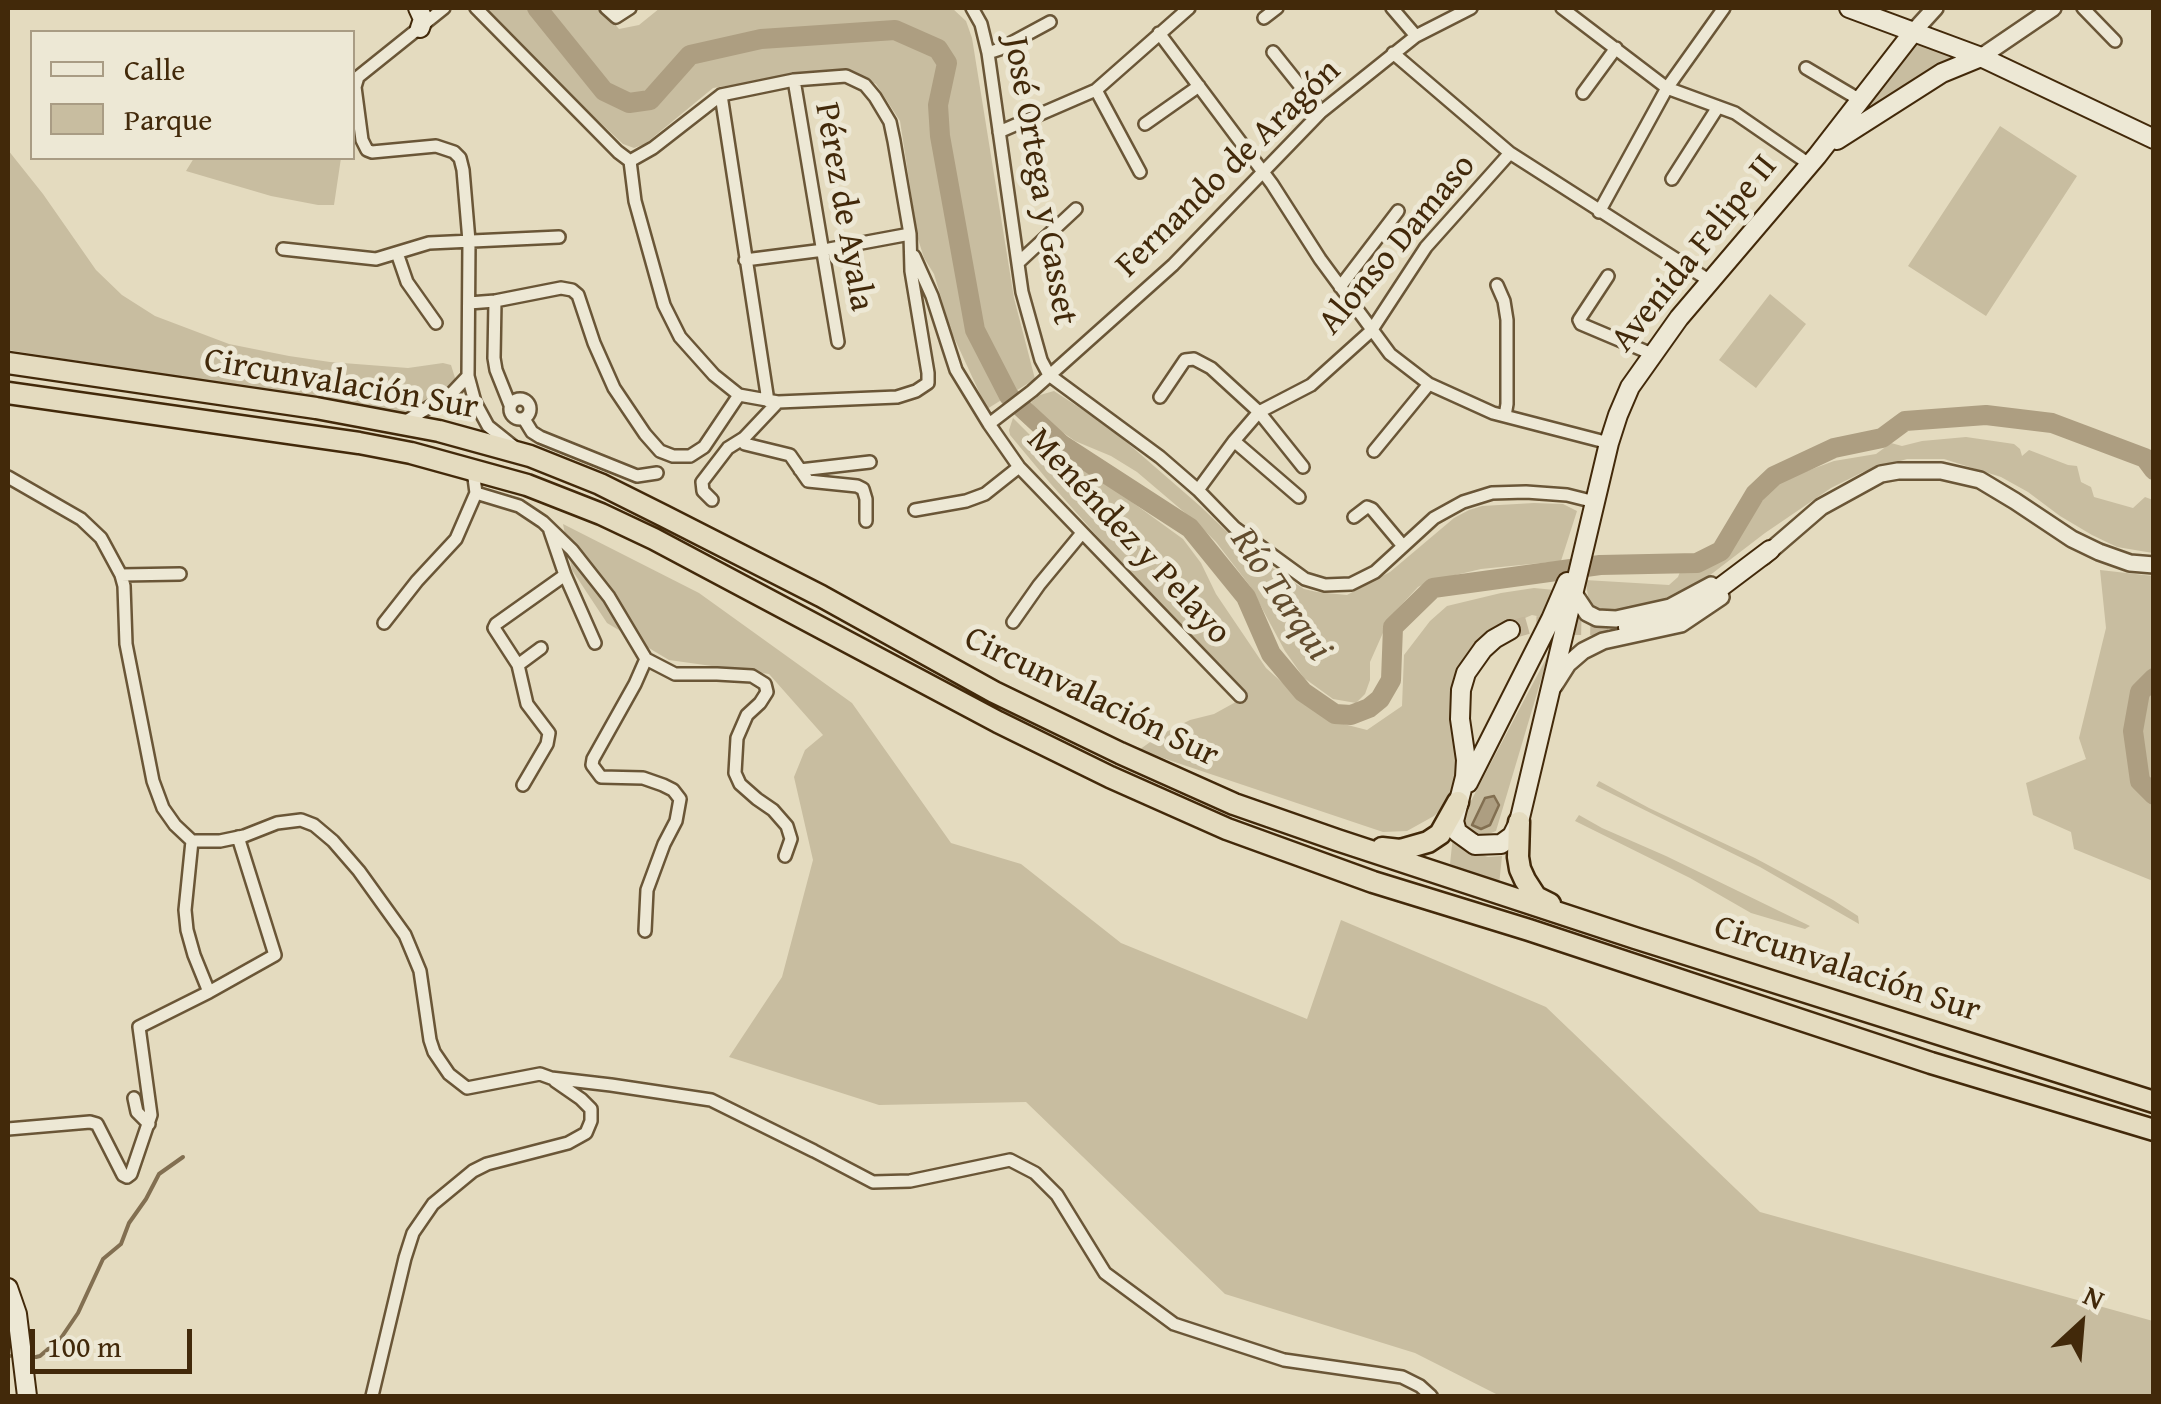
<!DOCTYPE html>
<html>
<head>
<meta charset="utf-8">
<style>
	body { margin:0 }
	#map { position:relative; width:2161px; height:1404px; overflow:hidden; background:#e4dbbf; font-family:"Gentium Book Plus",serif }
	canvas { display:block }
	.frame { position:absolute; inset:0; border:10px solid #42290a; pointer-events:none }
	.legend { position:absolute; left:30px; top:30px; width:325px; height:130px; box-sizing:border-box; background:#ede8d5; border:2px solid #a99c84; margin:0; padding:12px 18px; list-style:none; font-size:30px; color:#42290a }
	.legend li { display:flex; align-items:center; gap:20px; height:50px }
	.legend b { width:50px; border:2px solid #a99c84 }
	.north { position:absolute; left:2031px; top:1274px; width:100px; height:100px; -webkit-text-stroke:8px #ede8d5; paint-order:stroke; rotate:26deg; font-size:28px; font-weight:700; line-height:40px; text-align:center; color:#42290a }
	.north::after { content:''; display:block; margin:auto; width:35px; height:45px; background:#42290a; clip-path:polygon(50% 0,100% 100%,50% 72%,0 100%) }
	.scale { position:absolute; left:30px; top:1329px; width:162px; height:45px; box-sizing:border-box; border:5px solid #42290a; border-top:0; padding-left:12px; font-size:30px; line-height:35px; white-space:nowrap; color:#42290a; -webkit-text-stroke:8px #ede8d5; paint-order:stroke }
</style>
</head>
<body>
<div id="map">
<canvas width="2161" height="1404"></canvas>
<div class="frame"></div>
<ul class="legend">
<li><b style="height:12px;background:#ede8d5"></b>Calle</li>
<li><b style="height:28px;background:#c8bda0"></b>Parque</li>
</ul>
<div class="north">N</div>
<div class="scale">100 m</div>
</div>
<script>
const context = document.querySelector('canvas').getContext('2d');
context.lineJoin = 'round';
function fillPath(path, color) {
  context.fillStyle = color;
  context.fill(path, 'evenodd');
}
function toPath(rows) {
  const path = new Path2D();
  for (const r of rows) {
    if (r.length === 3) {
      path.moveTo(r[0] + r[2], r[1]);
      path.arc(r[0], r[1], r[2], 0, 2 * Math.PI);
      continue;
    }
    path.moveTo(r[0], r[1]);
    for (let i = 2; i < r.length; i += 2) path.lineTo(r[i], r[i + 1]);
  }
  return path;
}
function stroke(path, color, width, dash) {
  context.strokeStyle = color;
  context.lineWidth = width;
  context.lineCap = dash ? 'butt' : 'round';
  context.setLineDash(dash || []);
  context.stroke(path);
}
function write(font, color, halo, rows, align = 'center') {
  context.font = font + ' "Gentium Book Plus",serif';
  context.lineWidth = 10;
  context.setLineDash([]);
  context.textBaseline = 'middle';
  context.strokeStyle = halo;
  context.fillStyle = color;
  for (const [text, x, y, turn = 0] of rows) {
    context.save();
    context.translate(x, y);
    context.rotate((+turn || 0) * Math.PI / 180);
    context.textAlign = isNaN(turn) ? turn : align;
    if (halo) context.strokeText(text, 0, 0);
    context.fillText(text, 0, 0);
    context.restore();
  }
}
fillPath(toPath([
	[486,8,601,8,619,29,639,25,660,8,952,8,966,21,972,38,1014,298,1035,379,987,409,951,331,934,274,924,258,918,239,900,121,876,84,845,71,794,75,713,88,645,144,634,148,623,144,557,82],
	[1917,39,1959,55,1839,131],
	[2000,126,2077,176,1986,316,1908,266],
	[8,150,43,194,96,270,122,295,155,316,229,344,289,356,330,362,408,368,443,363,451,365,456,381,449,400,434,411,418,415,8,350],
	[194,158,341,158,334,205,318,205,271,196,186,171],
	[1770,294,1806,324,1756,388,1719,360],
	[1054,391,1109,427,1200,506,1247,551,1304,589,1317,592,1347,595,1373,581,1390,572,1454,518,1469,510,1482,506,1534,503,1563,504,1577,511,1561,561,1481,569,1430,581,1418,587,1390,617,1370,662,1370,680,1365,694,1356,703,1333,699,1304,678,1285,651,1250,586,1216,542,1197,523,1137,472,1111,456,1075,441,1041,417,1031,402,1040,395],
	[1013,418,1034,439,1049,450,1078,463,1183,539,1201,563,1216,594,1266,668,1295,694,1332,721,1367,730,1402,706,1404,655,1430,621,1447,606,1501,593,1534,588,1555,590,1542,617,1532,615,1511,624,1472,653,1461,772,1449,802,1434,816,1407,831,1383,832,1139,750,1160,735,1190,720,1214,714,1234,703,1247,692,1112,553,1050,483,1010,435,1009,430],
	[1966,437,2014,444,2020,449,2022,456,2029,450,2068,465,2077,466,2081,482,2091,487,2094,497,2133,508,2145,497,2153,500,2153,553,2117,547,2092,535,2060,516,2028,492,2001,477,1944,459,1907,459,1863,472,1831,488,1765,533,1705,579,1672,599,1629,610,1603,611,1590,606,1585,580,1669,585,1678,577,1686,556,1733,542,1755,509,1777,484,1796,475,1834,461,1876,454,1891,443,1902,446,1922,441],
	[563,524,699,593,852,703,951,843,1021,864,1121,943,1307,1019,1341,920,1546,1007,1760,1212,2153,1321,2153,1396,1500,1396,1415,1353,1225,1294,1026,1102,879,1105,729,1057,782,977,813,860,794,777,805,750,823,735,769,674,669,660,607,623,572,570],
	[2100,570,2153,576,2153,881,2074,849,2071,832,2033,815,2026,783,2086,759,2079,738,2106,628],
	[1549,653,1496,831,1479,838,1468,833,1463,816],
	[1599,781,1649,808,1755,858,1833,900,1858,916,1859,924,1760,867,1596,786],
	[1579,815,1602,828,1666,856,1810,926,1805,929,1751,913,1690,878,1575,821],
	[1453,836,1473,852,1488,857,1502,856,1499,885,1450,864]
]), '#c8bda0');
const water = toPath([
	[1494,796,1499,805,1490,825,1481,829,1472,825,1485,798,1494,796]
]);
fillPath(water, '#ad9e81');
stroke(water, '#826f51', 2.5);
stroke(toPath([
	[8,1356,10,1356],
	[36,1357,40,1356,61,1338,78,1313,103,1259,121,1244,129,1223,146,1199,159,1174,183,1157]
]), '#826f51', 4);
stroke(toPath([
	[537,8,604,91,629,103,650,100,690,55,761,39,895,30,938,49,947,63,938,105,940,136,975,330,1009,396,1062,445,1190,528,1246,597,1271,654,1303,692,1335,714,1351,715,1369,708,1380,699,1391,680,1393,627,1433,588,1600,565,1697,563,1721,551,1755,494,1774,476,1834,448,1882,438,1905,421,1986,415,2052,423,2145,458,2154,470],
	[2154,678,2140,692,2133,731,2140,781,2154,795]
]), '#ad9e81', 20);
stroke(toPath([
	[1510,630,1528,625,1628,627]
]), '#c4b79b', 18, [18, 9]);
const minor = toPath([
	[444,8,358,77,355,87,362,140,367,150,372,152,436,146,454,152,460,158,463,170,469,241,468,376,475,402,488,426,513,446],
	[476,8,618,152,630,161,635,201,664,305,680,337,714,375,739,395,778,402,897,397,916,391,928,383,928,373,911,271,910,234,894,141,890,122,875,97,865,85,846,76,794,80,721,95,653,148,630,161],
	[606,8,616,17,630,8],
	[972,8,981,24,988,53,1022,292,1041,360,1049,375,1160,457,1198,490,1235,528,1305,579,1325,585,1351,584,1375,572,1434,518,1463,502,1492,493,1526,492,1567,495,1595,502],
	[1392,8,1416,36],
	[1562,8,1667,88,1735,113,1809,164],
	[2083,8,2115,41],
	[1264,18,1277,8],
	[1159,33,1272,184,1320,259,1390,354,1429,384,1493,413,1609,443],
	[1273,52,1321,112],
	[988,53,1000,49,1050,22],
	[1393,53,1510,153,1710,281],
	[1806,68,1860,100],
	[794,80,838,342],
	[1096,90,1140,172],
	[1583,93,1616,48],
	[721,95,768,401],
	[1145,124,1199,86],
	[999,132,1096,90,1189,8],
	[1672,179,1718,107],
	[1599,212,1667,88,1724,8],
	[283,249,376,259,429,243,559,237],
	[397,253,407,282,436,323],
	[914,256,932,296,956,370,989,424,1019,467,1240,696],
	[745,260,824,250,910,234],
	[1018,263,1076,209],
	[1608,276,1579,320,1581,324,1652,354],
	[1497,285,1504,301,1507,320,1507,404,1505,416],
	[1340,287,1398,211],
	[495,301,494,358,496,370,510,405],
	[469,303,495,301,561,288,572,290,578,295,594,343,614,388,645,434,660,451,673,456,690,456,704,447,739,395],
	[1160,397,1185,360,1194,359,1211,368,1259,412,1303,467],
	[520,409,10],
	[778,402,744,438,745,444,790,455,808,481,857,486,863,489,866,499,866,521],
	[524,419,532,432,540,437,637,476,657,473],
	[403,423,452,393,468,376],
	[989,424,1032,391,1173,265,1321,112,1416,36,1471,8],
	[1234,441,1299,497],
	[1374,451,1429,384],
	[473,470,476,493,519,506,543,522,572,550,609,597,646,659,675,674,717,674,752,676,765,684,767,692,760,703,747,715,737,738,735,773,740,784,757,799,773,810,787,826,791,839,785,856],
	[800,470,870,462],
	[8,477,81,519,101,538,121,575,124,586,126,644,153,781,163,808,175,825,192,841,220,841,244,836,277,823,301,820,314,825,333,841,359,871,405,935,420,971,430,1040,434,1052,449,1074,467,1088,540,1074,551,1078,611,1085,711,1100,814,1151,873,1182,910,1181,1010,1160,1035,1173,1057,1195,1105,1273,1174,1324,1284,1360,1402,1377,1420,1386,1431,1396],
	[1198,490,1234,441,1259,412,1311,385,1371,331,1426,247,1510,153],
	[712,500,703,491,702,482,728,448,744,438],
	[915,510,966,501,985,494,1019,467],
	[1354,517,1367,507,1372,509,1403,546],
	[550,531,565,575,595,643],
	[121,575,180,574],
	[1013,622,1039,585,1082,533],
	[384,623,417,581,456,539,476,493],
	[518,665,541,648],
	[523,785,547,744,549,733,527,704,518,665,494,628,496,624,565,575],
	[192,841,185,910,187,930,194,955,209,992],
	[645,931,647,890,664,844,676,821,680,799,673,790,663,785,643,778,601,777,592,765,593,759,635,684,646,659],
	[134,1098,137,1112,149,1124],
	[8,1129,90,1122,97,1124,123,1175,127,1177,131,1174,151,1115,139,1027,209,992,275,955,238,837],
	[372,1396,405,1258,413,1233,433,1204,473,1171,487,1164,568,1143,586,1133,591,1121,591,1109,581,1099,555,1081]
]);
const tertiary = toPath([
	[1914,31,1935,8],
	[1981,57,2053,8],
	[1763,557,1821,507,1881,474,1898,471,1941,471,1980,480,2015,501,2072,539,2099,552,2130,563,2154,565],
	[1573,592,1587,613,1597,618,1616,619,1670,607,1711,585],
	[1554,686,1568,664,1583,651,1603,641,1681,624,1721,597]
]);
const secondary = toPath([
	[418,8,423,19,420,28],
	[1849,8,1981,57,2154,139],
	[1837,140,1942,73,1981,57],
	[1628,627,1663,618,1688,608,1709,596,1770,550],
	[1510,630,1494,639,1483,649,1466,673,1461,690,1460,719,1466,760,1465,777,1454,821,1457,832,1475,845,1501,844,1512,836,1519,822,1609,443,1618,415,1630,387,1679,318,1817,156,1914,31],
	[1468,783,1551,619,1567,582],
	[8,1288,17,1314,27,1396]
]);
const trunk = toPath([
	[8,363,316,408,439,431,530,456,600,484,664,516,821,596,994,692,1120,753,1234,804,1337,840,1635,938,2154,1102],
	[8,393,359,443,411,453,527,485,601,514,654,539,998,722,1110,777,1227,829,1373,882,1529,930,1931,1063,2154,1130],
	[1519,822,1518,857,1520,869,1525,880,1536,897,1550,904],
	[1382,848,1400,850,1428,842,1440,834,1458,802]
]);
stroke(minor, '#6a5637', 16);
stroke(tertiary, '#6a5637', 20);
stroke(secondary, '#42290a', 22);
stroke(trunk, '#42290a', 25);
stroke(minor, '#ede8d5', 11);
stroke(tertiary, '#ede8d5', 15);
stroke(secondary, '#ede8d5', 18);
stroke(trunk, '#e4dbbf', 20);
write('35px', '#42290a', '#ede8d5', [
	["Fernando de Aragón",1229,169,-44],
	["José Ortega y Gasset",1039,181,80],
	["Pérez de Ayala",843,207,80],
	["Alonso Damaso",1398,245,-50],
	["Avenida Felipe II",1695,254,-51],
	["Circunvalación Sur",341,385,10],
	["Menéndez y Pelayo",1128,537,47],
	["Circunvalación Sur",1091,698,26],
	["Circunvalación Sur",1847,970,18]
]);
write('italic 38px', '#624c2e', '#ede8d5', [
	["Río Tarqui",1280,595,56]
]);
</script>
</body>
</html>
